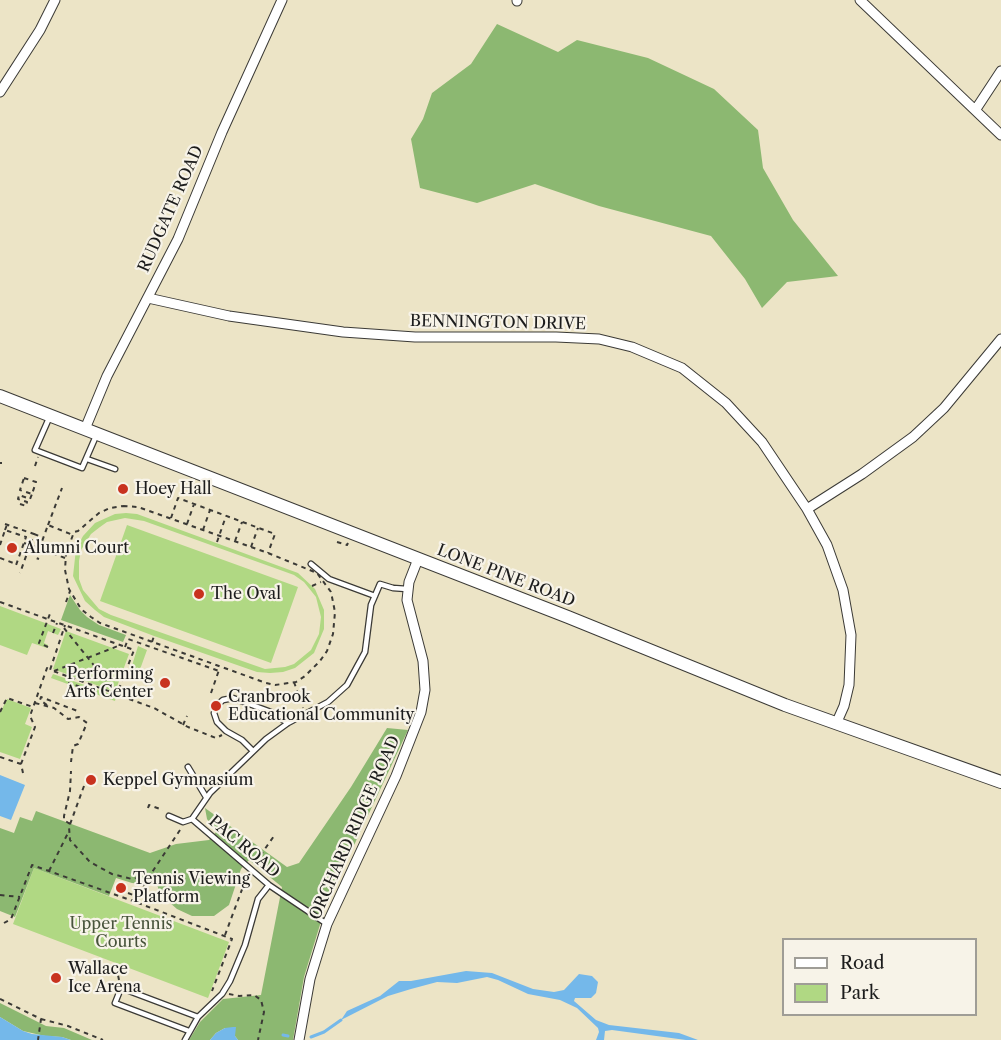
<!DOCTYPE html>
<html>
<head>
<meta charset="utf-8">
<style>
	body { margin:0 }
	#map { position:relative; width:1001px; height:1040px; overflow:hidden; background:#ece4c6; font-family:"Libre Caslon Text",serif }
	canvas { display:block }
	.legend { position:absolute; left:782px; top:938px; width:195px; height:78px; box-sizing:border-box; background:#f7f3e8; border:2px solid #9f9d96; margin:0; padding:8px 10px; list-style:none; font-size:18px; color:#1c1c1c }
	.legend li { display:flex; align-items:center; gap:12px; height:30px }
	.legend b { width:30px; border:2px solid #9f9d96 }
</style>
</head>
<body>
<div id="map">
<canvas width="1001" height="1040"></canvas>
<ul class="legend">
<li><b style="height:8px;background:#fff"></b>Road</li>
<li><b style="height:16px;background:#b0d883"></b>Park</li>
</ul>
</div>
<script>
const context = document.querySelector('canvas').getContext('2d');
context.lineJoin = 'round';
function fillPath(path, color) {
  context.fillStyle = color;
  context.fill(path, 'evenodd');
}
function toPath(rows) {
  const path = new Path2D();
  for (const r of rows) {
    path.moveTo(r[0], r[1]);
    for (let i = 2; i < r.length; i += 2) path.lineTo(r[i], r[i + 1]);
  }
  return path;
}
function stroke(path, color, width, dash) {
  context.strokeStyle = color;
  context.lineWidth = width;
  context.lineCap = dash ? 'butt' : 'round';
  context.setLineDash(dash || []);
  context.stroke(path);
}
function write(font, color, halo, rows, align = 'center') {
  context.font = font + ' "Libre Caslon Text",serif';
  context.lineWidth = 4.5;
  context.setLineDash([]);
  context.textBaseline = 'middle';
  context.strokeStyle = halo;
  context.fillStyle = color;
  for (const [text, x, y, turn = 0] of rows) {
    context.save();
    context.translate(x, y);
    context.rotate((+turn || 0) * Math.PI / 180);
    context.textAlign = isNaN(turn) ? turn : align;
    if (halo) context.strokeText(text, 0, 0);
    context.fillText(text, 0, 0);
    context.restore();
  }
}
fillPath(toPath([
	[126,513,137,514,298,573,315,589,324,610,324,629,314,653,295,668,283,672,270,673,257,672,154,636,104,617,95,610,85,601,73,576,76,549,83,536,95,523,115,514],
	[125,518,144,521,294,575,304,582,316,597,321,617,319,634,311,650,294,664,285,667,265,669,111,615,99,609,83,590,79,579,79,561,81,550,91,534,100,527,107,522],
	[127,525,298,587,271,663,100,601],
	[0,606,61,629,58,635,48,631,44,643,48,645,47,648,32,643,27,655,0,645],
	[66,631,129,654,115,692,53,669],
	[138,646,147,650,138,675,130,672],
	[53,674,116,696,115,701,51,678],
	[7,699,31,708,25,724,32,727,20,759,0,752,0,713],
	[34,868,229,942,208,998,13,924]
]), '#b0d883');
fillPath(toPath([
	[497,24,558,52,577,40,648,58,714,89,758,130,763,168,793,220,838,276,787,282,762,308,745,279,711,236,599,206,535,184,477,203,420,188,411,139,423,119,432,93,471,64],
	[70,595,80,610,87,617,99,625,126,635,123,642,61,620],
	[387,728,408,730,326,905,304,977,293,1040,238,1040,235,1036,235,1033,225,1028,216,1033,210,1040,189,1040,200,1022,223,999,261,995,282,887,249,860,241,869,229,905,214,916,192,916,177,909,161,895,157,885,132,883,116,878,109,896,34,868,15,917,0,911,0,828,14,833,20,817,32,821,36,811,150,853,176,844,209,840,216,832,207,819,205,808,287,867,299,863,351,787],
	[0,1003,46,1026,64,1028,92,1040,71,1040,62,1037,45,1036,23,1031,0,1017]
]), '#8cb871');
fillPath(toPath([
	[0,775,25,785,11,820,0,816],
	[466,971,492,973,533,989,554,992,564,990,579,974,592,976,598,982,596,993,591,998,575,998,574,1001,596,1020,609,1025,679,1033,698,1040,686,1040,612,1030,605,1031,604,1040,596,1040,599,1032,598,1028,577,1008,560,1000,528,994,498,980,487,977,457,983,437,982,411,989,388,996,341,1020,347,1011,380,996,399,981,411,981],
	[0,1017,23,1031,32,1034,62,1037,71,1040,0,1040],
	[233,1027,236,1027,235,1036,238,1040,210,1040,216,1033,225,1028]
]), '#74b8ea');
stroke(toPath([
	[283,1035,288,1036],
	[311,1037,324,1032,341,1020]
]), '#74b8ea', 3);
const service = toPath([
	[50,416,35,450,82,468,96,436],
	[87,459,115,469],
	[311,564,329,579,375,596],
	[253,751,242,740,226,731,217,722,214,713,217,705,223,700,233,698,271,712,288,723],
	[188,767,206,797],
	[169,816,183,822,192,819],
	[327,924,269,885,192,819,210,793,266,739,288,723,328,702,347,685,365,652,371,605,380,584,393,588,407,589],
	[189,1031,115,1003,121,988,198,1017],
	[185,1040,198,1017,222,994,230,981,245,945,258,899,269,885]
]);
const minor = toPath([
	[517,0,517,1],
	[860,0,1001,135],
	[0,92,40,30,55,0],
	[976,109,1001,71],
	[148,298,229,316,343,332,415,337,556,337,599,339,632,347,682,368,726,403,762,442,807,509,827,545,843,590,851,635,849,685,844,706,836,724],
	[85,429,107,376,178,239,222,132,282,0],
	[807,509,862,474,913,437,944,408,1001,339],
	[299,1040,310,979,327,924,396,776,421,712,425,690,423,661,407,600,409,582,418,559]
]);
const tertiary = toPath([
	[0,396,568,617,785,705,1001,782]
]);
stroke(service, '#3b3a36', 7);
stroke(minor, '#3b3a36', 11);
stroke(tertiary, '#3b3a36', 14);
stroke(toPath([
	[0,463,2,463],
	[35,466,38,457],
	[24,478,36,482,32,494,20,490,24,478],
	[20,504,26,506,27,502,18,499,19,495,30,499,32,494],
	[123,506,138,507,268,553,317,573,331,592,335,612,333,634,327,651,320,661,305,676,296,682,275,685,266,683,100,623,91,617,81,609,69,589,65,570,66,554,74,532,78,531,99,513,110,508,123,506],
	[171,518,178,498,275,534,268,553],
	[187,524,194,504],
	[48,525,62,488],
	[5,530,8,522],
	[203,530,210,510],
	[34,534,42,537],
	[235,541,242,522],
	[217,542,226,516],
	[337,542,347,545,348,543],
	[24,543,39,548,36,558,39,559],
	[0,545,5,530,26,537,15,568],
	[251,547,258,528],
	[0,558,16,564],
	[65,558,39,548,41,544,48,525,73,535],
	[312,586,321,582],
	[0,602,134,650,117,694,50,670,65,625],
	[66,602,70,591],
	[64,628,117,694,123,697],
	[53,633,57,623],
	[152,642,154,636],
	[48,647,39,643,51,611],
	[125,647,128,639,219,671],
	[54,671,118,646],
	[294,682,303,708],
	[69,685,69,683,98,693,97,695],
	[211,693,219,670],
	[129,699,154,708,188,727,216,738,222,735],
	[35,703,54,708,68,719,79,717,87,723,78,744,73,746,71,762],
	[47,705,40,700,41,697,80,712],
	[0,712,7,698,33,707],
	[183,725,187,716],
	[0,757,21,764,23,773],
	[21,764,35,727,30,716,47,668,50,670],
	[84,786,69,827,70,840,90,862,112,874,132,879,150,875],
	[148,808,149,805,163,810],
	[70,824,64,820,64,816,70,791,71,771],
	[180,830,133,901,232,939,212,991],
	[255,863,274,836],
	[49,871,69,831],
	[128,893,136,896],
	[0,895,20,897],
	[4,923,11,919,32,865,133,901],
	[225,935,247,876],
	[119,980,118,975,121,968],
	[229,994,239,996,254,995,261,1000,264,1012,258,1040],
	[0,999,41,1019,38,1040],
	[41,1019,68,1026,103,1040]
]), '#3b3a36', 2, [4.5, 4.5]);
stroke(service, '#fff', 4.5);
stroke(minor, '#fff', 9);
stroke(tertiary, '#fff', 12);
stroke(toPath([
	[5,524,34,534,20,573]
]), '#3b3a36', 2, [4.5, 4.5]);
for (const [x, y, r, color] of [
	[123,489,6,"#c8321e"],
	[12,548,6,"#c8321e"],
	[199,594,6,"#c8321e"],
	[165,683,6,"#c8321e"],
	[216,706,6,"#c8321e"],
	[91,780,6,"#c8321e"],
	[121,888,6,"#c8321e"],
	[56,978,6,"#c8321e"]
]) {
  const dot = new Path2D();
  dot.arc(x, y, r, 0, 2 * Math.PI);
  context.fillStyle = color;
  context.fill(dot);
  stroke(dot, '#f7f3e8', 2);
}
write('16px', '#1c1c1c', '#f7f3e8', [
	["RUDGATE ROAD",171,209,-66],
	["BENNINGTON DRIVE",498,323,1],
	["LONE PINE ROAD",506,576,21],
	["ORCHARD RIDGE ROAD",355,828,-66],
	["PAC ROAD",244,847,40]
]);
write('16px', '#1c1c1c', '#f7f3e8', [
	["Hoey Hall",135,489],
	["Alumni Court",24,548],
	["The Oval",211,594],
	["Performing",153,674,"right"],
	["Arts Center",153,692,"right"],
	["Cranbrook",228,697],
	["Educational Community",228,715],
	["Keppel Gymnasium",103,780],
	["Tennis Viewing",133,879],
	["Platform",133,897],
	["Wallace",68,969],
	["Ice Arena",68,987]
], 'left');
write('16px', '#48543b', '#f7f3e8', [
	["Upper Tennis",121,924],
	["Courts",121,942]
]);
</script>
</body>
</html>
